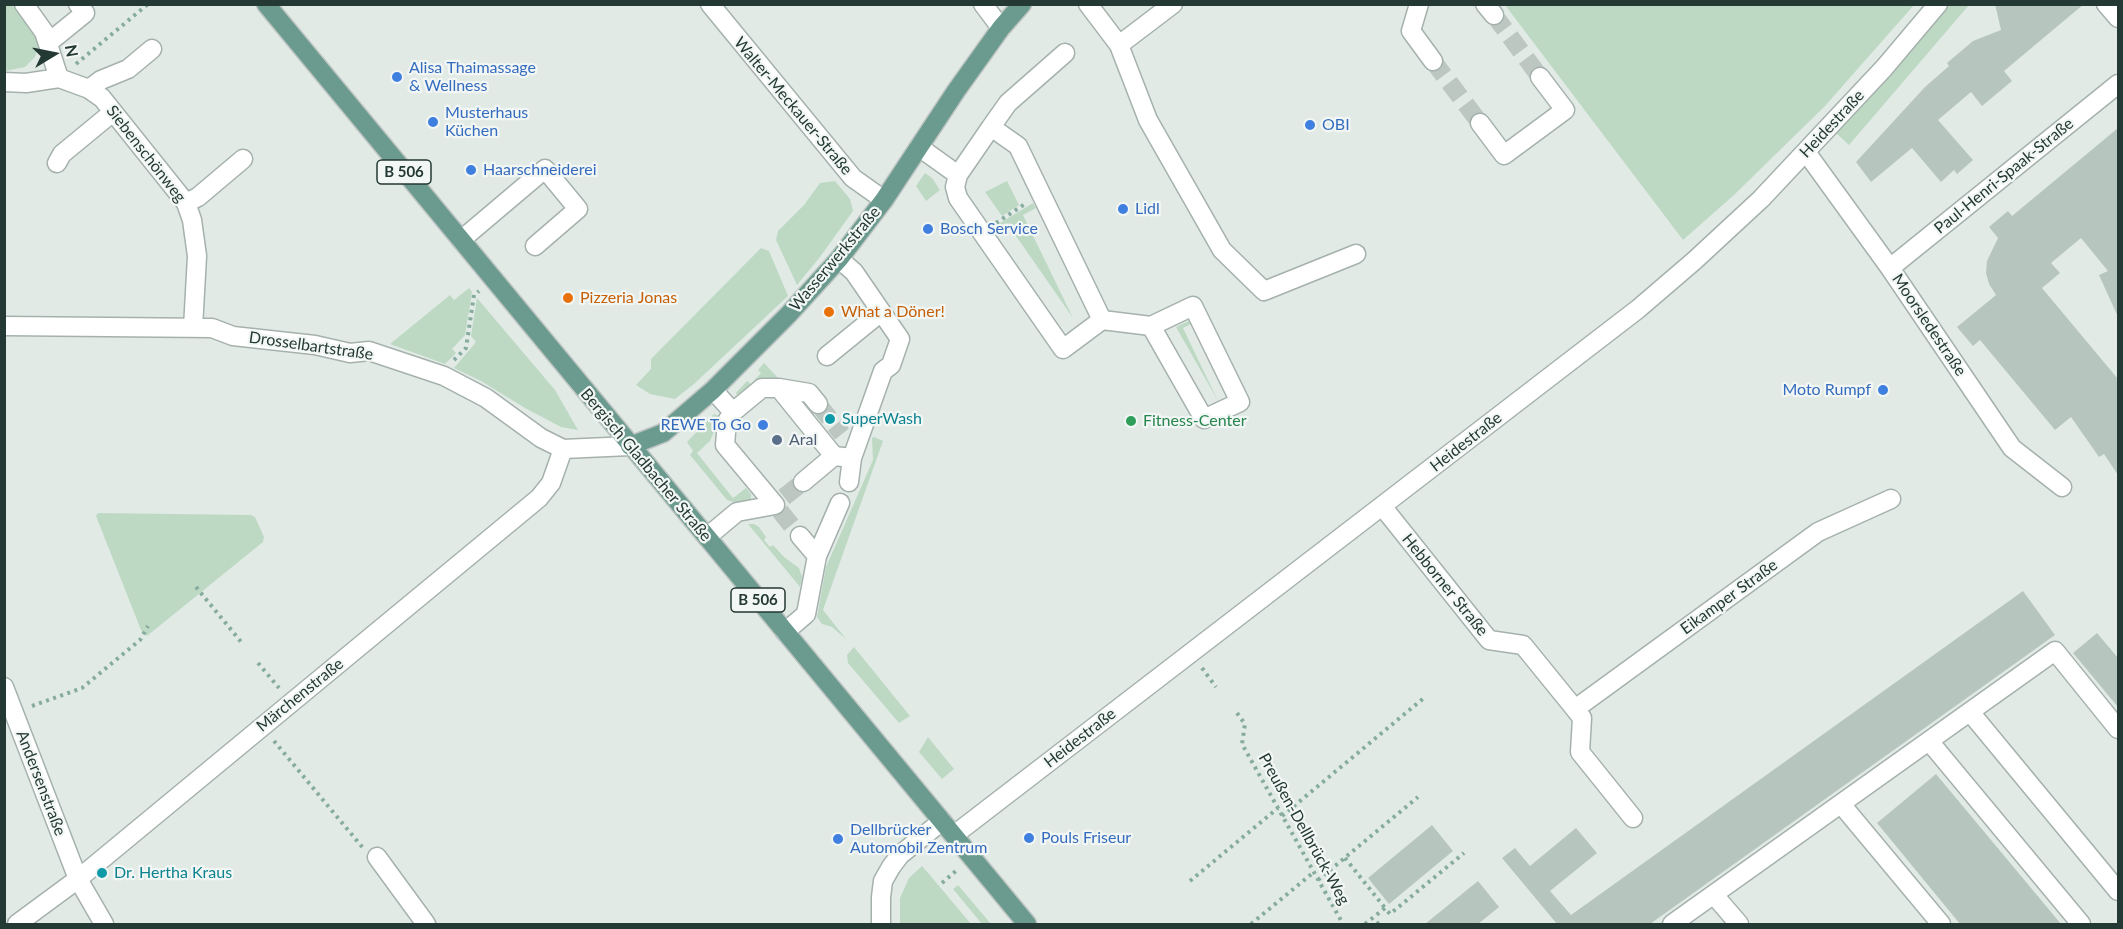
<!DOCTYPE html>
<html>
<head>
<meta charset="utf-8">
<style>
	body { margin:0 }
	#map { position:relative; width:2123px; height:929px; overflow:hidden; background:#e2eae6; font-family:Lato,sans-serif }
	canvas { display:block }
	.frame { position:absolute; inset:0; border:6px solid #243933; pointer-events:none }
	.north { position:absolute; left:24px; top:24px; width:60px; height:60px; -webkit-text-stroke:4px #f2f7f5; paint-order:stroke; rotate:80deg; font-size:16px; font-weight:700; line-height:24px; text-align:center; color:#243933 }
	.north::after { content:''; display:block; margin:auto; width:21px; height:27px; background:#243933; clip-path:polygon(50% 0,100% 100%,50% 72%,0 100%) }
</style>
</head>
<body>
<div id="map">
<canvas width="2123" height="929"></canvas>
<div class="frame"></div>
<div class="north">N</div>
</div>
<script>
const context = document.querySelector('canvas').getContext('2d');
context.lineJoin = 'round';
function fillPath(path, color) {
  context.fillStyle = color;
  context.fill(path, 'evenodd');
}
function toPath(rows) {
  const path = new Path2D();
  for (const r of rows) {
    path.moveTo(r[0], r[1]);
    for (let i = 2; i < r.length; i += 2) path.lineTo(r[i], r[i + 1]);
  }
  return path;
}
function stroke(path, color, width, dash) {
  context.strokeStyle = color;
  context.lineWidth = width;
  context.lineCap = dash ? 'butt' : 'round';
  context.setLineDash(dash || []);
  context.stroke(path);
}
function write(font, color, halo, rows, align = 'center') {
  context.font = font + ' Lato,sans-serif';
  context.lineWidth = 4.5;
  context.setLineDash([]);
  context.textBaseline = 'middle';
  context.strokeStyle = halo;
  context.fillStyle = color;
  for (const [text, x, y, turn = 0] of rows) {
    context.save();
    context.translate(x, y);
    context.rotate((+turn || 0) * Math.PI / 180);
    context.textAlign = isNaN(turn) ? turn : align;
    if (halo) context.strokeText(text, 0, 0);
    context.fillText(text, 0, 0);
    context.restore();
  }
}
fillPath(toPath([
	[5,5,12,5,35,32,38,47,35,57,25,67,5,71],
	[1505,5,1914,5,1825,106,1734,195,1683,240],
	[1948,5,1969,5,1849,145,1836,133],
	[925,173,932,178,940,190,926,201,916,186],
	[835,181,850,199,853,211,820,257,797,285,776,240,778,231,804,205,820,183],
	[1007,181,1019,205,1002,216,985,192],
	[1033,203,1036,208,1023,215,1073,318,1007,223,994,231,992,228],
	[761,248,769,251,788,296,694,384,675,399,650,394,636,385,651,369,651,359],
	[469,288,472,292,465,335,452,349,456,353,445,364,390,344,450,295,454,300],
	[477,298,555,390,578,430,561,427,525,408,481,381,454,368,476,342,471,336],
	[1189,321,1191,324,1183,328,1218,401,1176,327],
	[764,363,779,379,761,379,737,395,736,393,747,381,751,384,761,373,758,370],
	[714,414,719,416,719,420,710,441,697,453,733,498,746,488,751,494,751,500,748,502,736,503,727,500,690,455,693,451,687,442],
	[874,437,883,441,823,610,846,639,832,627,822,624,817,617,826,567,873,460,872,438],
	[98,513,251,515,255,517,264,537,263,542,147,636,141,630,96,516],
	[748,524,754,524,759,527,766,537,764,540,770,547,773,545,784,557,799,568,802,577,800,587],
	[854,647,910,716,899,723,848,663,847,655],
	[928,737,954,769,942,779,919,752],
	[922,866,929,874,971,924,900,924,900,898,909,878],
	[958,885,991,924,982,924,953,889]
]), '#bdd9c4');
fillPath(toPath([
	[1995,4,2084,4,2004,71,2012,81,1982,106,1971,92,1938,120,1973,160,1957,174,1954,170,1941,182,1912,148,1871,182,1856,162,1925,87,1949,66,1947,63,1973,41,2001,30],
	[2118,128,2118,317,2099,275,2108,271,2081,238,2051,263,2060,273,2042,288,2118,379,2118,475,2104,454,2099,457,2071,417,2055,430,1980,340,1973,346,1957,327,1996,295,1989,284,1986,273,1987,261,1998,238,1989,227,2008,211,2012,216],
	[2023,591,2055,635,1650,924,1557,924,1502,858,1515,848,1530,866,1576,828,1597,853,1550,891,1571,915],
	[2097,633,2118,658,2118,707,2073,653],
	[1936,774,2061,924,1960,924,1877,823],
	[1432,825,1453,851,1389,904,1368,878],
	[1478,881,1499,907,1478,924,1425,924]
]), '#b7c5bf');
stroke(toPath([
	[1494,15,1540,77],
	[1433,61,1480,123],
	[818,404,842,434],
	[784,497,803,482],
	[780,511,800,536]
]), '#bcc7c2', 18, [18, 9]);
const minor = toPath([
	[24,4,44,32,59,78,89,89,102,98,186,203,192,220,197,256,193,328],
	[710,4,853,178,884,200],
	[983,4,1001,28],
	[1088,4,1119,45,1148,120,1222,250,1264,291,1356,254],
	[1419,4,1411,31,1433,61],
	[1485,4,1494,15],
	[2106,4,2118,18],
	[48,43,85,13,78,4],
	[1119,45,1173,4],
	[1065,53,1008,103,991,127,1018,146,1102,320],
	[4,82,26,83,59,78],
	[89,89,101,80,128,69,152,49],
	[1480,123,1504,155,1565,110,1540,77],
	[919,147,958,175,955,187,958,198,1063,349,1102,320,1151,326,1204,419,1240,402,1193,306,1151,326],
	[1806,152,1890,268,2012,448,2062,487],
	[57,163,62,154,113,112],
	[958,175,991,127],
	[186,203,198,197,243,159],
	[461,240,545,169,578,209,535,246],
	[839,259,854,272,900,339,891,365,883,371,852,458,849,482],
	[1890,268,2118,84],
	[4,326,212,328,233,336,315,345,350,353,369,351,444,376,486,398,541,438,563,449,630,446],
	[827,356,881,312],
	[779,388,809,393,818,404],
	[713,390,733,412],
	[803,482,834,456],
	[1382,506,1489,640,1523,645,1575,709,1582,718,1580,752,1633,818],
	[800,536,817,556],
	[707,537,737,512,775,505,725,445,727,421,733,412,762,388,779,388,834,456,852,458],
	[785,632,806,614,817,556,840,503],
	[4,687,78,879,104,924],
	[1575,709,1818,532,1891,499],
	[1970,712,2118,891],
	[1929,741,2081,924],
	[1841,804,1941,924],
	[954,835,1638,309,1694,261,1761,199,1884,68,1938,4],
	[377,857,426,924],
	[1714,895,1739,924],
	[17,924,78,879,539,498,551,483,563,449],
	[881,924,881,897,883,881,891,867,900,855,942,821],
	[1672,924,2055,651,2118,729]
]);
const major = toPath([
	[266,4,1027,924],
	[630,446,663,433,713,390,788,315,839,259,884,200,956,91,1001,28,1022,4]
]);
stroke(minor, '#a5b1ad', 21);
stroke(major, '#bdc4c2', 21);
stroke(toPath([
	[76,64,148,4],
	[996,223,1025,204],
	[454,360,466,348,474,295,479,291],
	[196,587,242,643],
	[258,663,279,688],
	[1202,668,1216,687],
	[32,706,82,688,140,640,148,626],
	[1237,713,1245,724,1242,744,1343,924],
	[274,741,363,848],
	[1282,816,1425,697],
	[1345,858,1385,908],
	[1318,880,1418,797],
	[1190,881,1278,808],
	[942,883,957,870],
	[1251,924,1314,872],
	[1365,924,1385,908,1390,914,1464,853],
	[1377,924,1381,921]
]), '#86ab9f', 4, [3, 4.5]);
stroke(minor, '#fff', 18);
stroke(major, '#6b9b8e', 18);
for (const [x, y, r, color] of [
	[397,77,6,"#3f7fe0"],
	[433,122,6,"#3f7fe0"],
	[1310,125,6,"#3f7fe0"],
	[471,170,6,"#3f7fe0"],
	[1123,209,6,"#3f7fe0"],
	[928,229,6,"#3f7fe0"],
	[568,298,6,"#e8710a"],
	[829,312,6,"#e8710a"],
	[1883,390,6,"#3f7fe0"],
	[830,419,6,"#0f9aa8"],
	[1131,421,6,"#2e9e5b"],
	[763,425,6,"#3f7fe0"],
	[777,440,6,"#5c6f8a"],
	[1029,838,6,"#3f7fe0"],
	[838,839,6,"#3f7fe0"],
	[102,873,6,"#0f9aa8"]
]) {
  const dot = new Path2D();
  dot.arc(x, y, r, 0, 2 * Math.PI);
  context.fillStyle = color;
  context.fill(dot);
  stroke(dot, '#f2f7f5', 2);
}
for (const [x, y, w] of [
	[404,172,54],
	[758,600,54]
]) {
  const box = new Path2D();
  box.roundRect(x - w / 2, y - 12, w, 24, 4.5);
  context.fillStyle = '#f2f7f5';
  context.fill(box);
  stroke(box, '#243933', 1.5);
}
write('bold 15px', '#243933', null, [
	["B 506",404,172],
	["B 506",758,600]
]);
write('16px', '#366cbe', '#f2f7f5', [
	["Alisa Thaimassage",409,68],
	["& Wellness",409,86],
	["Musterhaus",445,113],
	["Küchen",445,131],
	["OBI",1322,125],
	["Haarschneiderei",483,170],
	["Lidl",1135,209],
	["Bosch Service",940,229],
	["Moto Rumpf",1871,390,"right"],
	["REWE To Go",751,425,"right"],
	["Dellbrücker",850,830],
	["Automobil Zentrum",850,848],
	["Pouls Friseur",1041,838]
], 'left');
write('16px', '#243933', '#f2f7f5', [
	["Walter-Meckauer-Straße",793,106,50],
	["Heidestraße",1832,124,-47],
	["Siebenschönweg",146,154,52],
	["Paul-Henri-Spaak-Straße",2004,176,-39],
	["Wasserwerkstraße",835,259,-50],
	["Moorsledestraße",1929,325,56],
	["Drosselbartstraße",311,346,8],
	["Heidestraße",1466,442,-38],
	["Bergisch Gladbacher Straße",646,465,50],
	["Hebborner Straße",1445,585,51],
	["Eikamper Straße",1729,597,-36],
	["Märchenstraße",300,695,-39],
	["Heidestraße",1080,738,-38],
	["Andersenstraße",41,783,69],
	["Preußen-Dellbrück-Weg",1304,829,61]
]);
write('16px', '#c56008', '#f2f7f5', [
	["Pizzeria Jonas",580,298],
	["What a Döner!",841,312]
], 'left');
write('16px', '#0d838f', '#f2f7f5', [
	["SuperWash",842,419],
	["Dr. Hertha Kraus",114,873]
], 'left');
write('16px', '#27864d', '#f2f7f5', [
	["Fitness-Center",1143,421]
], 'left');
write('16px', '#4e5e75', '#f2f7f5', [
	["Aral",789,440]
], 'left');
</script>
</body>
</html>
